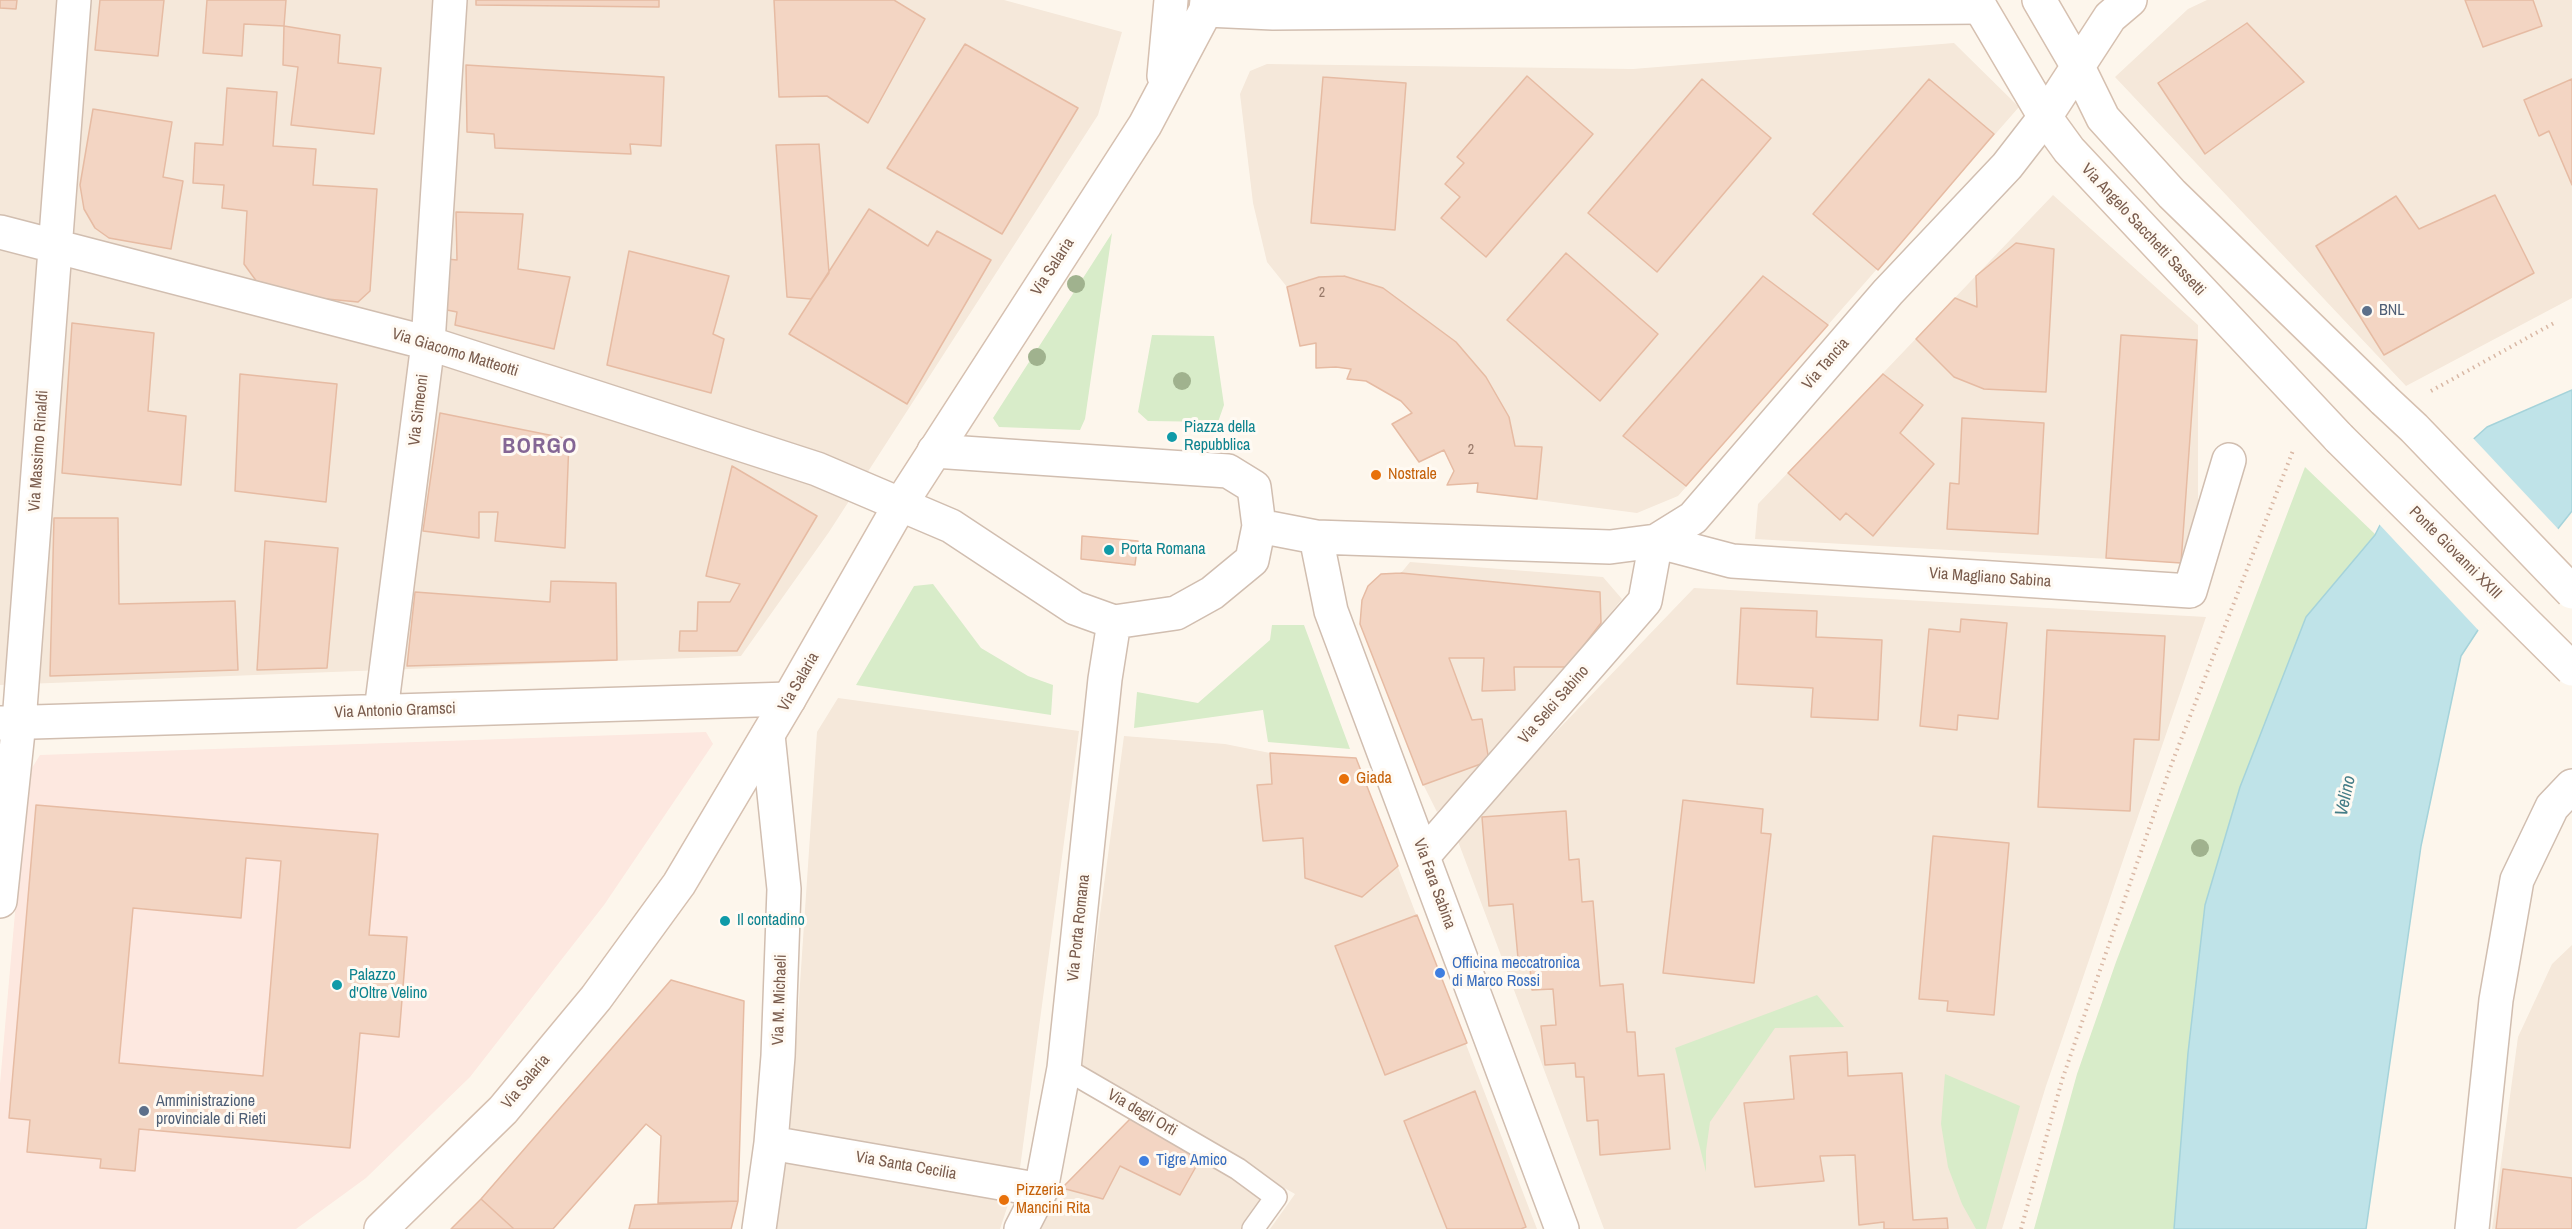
<!DOCTYPE html>
<html>
<head>
<meta charset="utf-8">
<style>
	body { margin:0 }
	canvas { display:block; background:#fdf6ec }
</style>
</head>
<body>
<canvas width="2572" height="1229"></canvas>
<script>
const context = document.querySelector('canvas').getContext('2d');
context.lineJoin = 'round';
function fillPath(path, color) {
  context.fillStyle = color;
  context.fill(path, 'evenodd');
}
function toPath(rows) {
  const path = new Path2D();
  for (const r of rows) {
    path.moveTo(r[0], r[1]);
    for (let i = 2; i < r.length; i += 2) path.lineTo(r[i], r[i + 1]);
  }
  return path;
}
function stroke(path, color, width, dash) {
  context.strokeStyle = color;
  context.lineWidth = width;
  context.lineCap = dash ? 'butt' : 'round';
  context.setLineDash(dash || []);
  context.stroke(path);
}
function write(font, color, halo, rows, align = 'center') {
  context.font = font + ' "Archivo Narrow",sans-serif';
  context.lineWidth = 6;
  context.setLineDash([]);
  context.textBaseline = 'middle';
  context.strokeStyle = halo;
  context.fillStyle = color;
  for (const [text, x, y, turn = 0] of rows) {
    context.save();
    context.translate(x, y);
    context.rotate((+turn || 0) * Math.PI / 180);
    context.textAlign = isNaN(turn) ? turn : align;
    if (halo) context.strokeText(text, 0, 0);
    context.fillText(text, 0, 0);
    context.restore();
  }
}
fillPath(toPath([
	[0,0,1004,0,1122,32,1098,115,829,532,741,656,0,685],
	[2207,0,2572,0,2572,298,2406,386,2115,77,2188,9],
	[1954,43,2019,107,1678,496,1637,513,1477,492,1478,483,1447,485,1454,471,1444,451,1419,462,1392,424,1412,413,1401,401,1366,381,1347,379,1351,369,1336,367,1316,368,1316,344,1300,346,1287,287,1267,262,1253,203,1240,94,1250,71,1267,64,1633,69],
	[2053,195,2198,325,2198,564,1755,539,1758,504],
	[1410,562,1603,577,1622,599,1489,761,1437,812,1423,784,1362,600,1368,586,1381,574,1401,573],
	[1694,588,2206,617,2046,1086,2002,1229,1604,1229,1456,836],
	[838,698,1079,731,1020,1168,1000,1229,774,1229,790,1132,817,732],
	[1124,736,1225,744,1270,753,1356,758,1537,1229,1270,1229,1295,1194,1079,1071],
	[2572,945,2572,1229,2492,1229,2518,1037,2552,964],
	[1132,1117,1264,1196,1242,1229,1040,1229,1062,1188]
]), '#f5e8da');
fillPath(toPath([
	[706,732,713,744,604,905,470,1077,366,1178,296,1229,0,1229,0,1084,27,776,40,755]
]), '#fde8e0');
fillPath(toPath([
	[1112,233,1085,419,1080,430,999,427,993,418],
	[1152,335,1214,336,1224,405,1218,422,1148,421,1138,412],
	[2305,467,2376,535,2306,617,2205,905,2188,1053,2174,1229,2034,1229,2077,1074,2116,962],
	[933,584,981,648,1028,676,1053,685,1051,715,856,685,914,586],
	[1272,625,1304,625,1350,749,1268,742,1263,710,1134,728,1137,692,1198,703,1270,640],
	[1817,995,1844,1027,1775,1028,1710,1122,1706,1151,1706,1172,1675,1048],
	[1945,1074,2020,1106,1986,1229,1976,1229,1962,1204,1948,1167,1941,1124]
]), '#d8ecc9');
const water = toPath([
	[2572,390,2572,511,2482,624,2461,656,2421,846,2366,1229,2174,1229,2188,1053,2205,905,2240,787,2306,617,2375,535,2382,521,2487,427,2572,390]
]);
fillPath(water, '#bfe3e8');
stroke(water, '#a5d3da', 1.5);
fillPath(toPath([
	[2472,437,2560,531,2480,632,2378,523]
]), '#fdf6ec');
const building = toPath([
	[0,0,17,0,16,9,0,8,0,0],
	[100,0,164,0,158,56,95,50,100,0],
	[207,0,286,0,284,26,244,24,242,56,203,53,207,0],
	[476,0,659,0,659,7,476,5,476,0],
	[774,0,894,0,925,19,868,123,827,96,779,97,774,0],
	[2465,0,2533,0,2542,26,2483,47,2465,0],
	[2247,23,2304,82,2205,154,2158,83,2247,23],
	[284,26,340,35,338,63,381,68,374,134,291,125,298,67,283,65,284,26],
	[965,44,1078,108,1002,234,887,168,965,44],
	[466,65,664,77,661,146,630,144,631,154,495,148,494,134,467,132,466,65],
	[1527,76,1593,134,1486,257,1441,218,1460,197,1445,184,1464,163,1457,157,1527,76],
	[1323,77,1406,83,1395,230,1311,223,1323,77],
	[1702,79,1771,138,1657,272,1588,213,1702,79],
	[1929,79,1994,134,1878,270,1813,214,1929,79],
	[2572,79,2572,185,2549,131,2539,136,2524,100,2572,79],
	[227,88,277,92,273,146,316,149,313,185,377,189,370,291,358,302,265,293,244,264,247,211,222,208,224,185,193,183,195,143,223,145,227,88],
	[93,109,172,122,163,177,183,181,171,249,109,238,95,228,84,209,80,185,93,109],
	[819,144,829,273,811,299,787,297,776,145,819,144],
	[2495,195,2534,273,2384,355,2316,246,2396,196,2419,229,2495,195],
	[869,209,928,246,937,231,991,260,907,404,789,334,869,209],
	[456,212,523,214,518,269,570,277,554,349,455,325,457,312,447,310,447,259,457,260,456,212],
	[2016,243,2054,249,2046,392,1984,389,1954,377,1916,339,1955,298,1977,307,1976,276,2016,243],
	[629,251,729,276,713,334,724,339,711,393,607,365,629,251],
	[1566,253,1658,334,1600,401,1507,320,1566,253],
	[1344,276,1383,288,1456,342,1486,377,1509,417,1515,446,1542,447,1537,499,1477,492,1478,483,1447,485,1454,471,1444,450,1419,462,1392,424,1412,413,1401,401,1366,381,1347,379,1351,369,1336,367,1316,368,1316,343,1300,346,1287,287,1319,277,1344,276],
	[1763,276,1828,325,1686,486,1623,436,1763,276],
	[72,323,154,333,148,411,186,416,181,485,62,473,72,323],
	[2121,335,2197,340,2181,563,2106,558,2121,335],
	[240,374,337,384,326,502,235,491,240,374],
	[1883,374,1923,405,1900,433,1934,464,1873,536,1846,513,1840,520,1788,473,1883,374],
	[440,413,569,439,565,548,495,541,498,512,479,512,479,538,423,531,440,413],
	[1962,418,2044,423,2038,534,1947,529,1950,483,1959,484,1962,418],
	[732,466,817,516,737,651,679,651,680,631,697,631,698,602,730,602,740,584,706,576,732,466],
	[54,518,118,518,119,604,235,601,238,670,50,676,54,518],
	[1082,536,1138,541,1135,565,1081,559,1082,536],
	[265,541,338,548,327,668,257,670,265,541],
	[1401,573,1600,592,1601,623,1567,667,1514,667,1515,690,1482,691,1484,658,1449,658,1472,720,1482,719,1489,761,1423,785,1360,624,1362,600,1368,586,1381,574,1401,573],
	[551,581,616,583,617,660,407,666,415,592,550,602,551,581],
	[1741,608,1817,611,1816,637,1882,640,1878,720,1811,717,1813,688,1737,684,1741,608],
	[1961,619,2007,623,1998,719,1958,715,1957,730,1920,726,1929,629,1960,632,1961,619],
	[2047,630,2165,636,2159,740,2134,739,2130,811,2038,807,2047,630],
	[1270,753,1356,758,1398,866,1362,897,1305,878,1303,838,1263,841,1257,785,1272,784,1270,753],
	[1683,800,1763,809,1761,833,1771,834,1754,983,1663,973,1683,800],
	[36,805,378,834,369,935,407,937,399,1037,360,1033,350,1148,139,1129,135,1171,100,1168,101,1159,27,1152,30,1120,9,1118,36,805],
	[246,858,281,861,263,1076,119,1063,133,908,241,918,246,858],
	[1566,811,1569,860,1579,859,1582,902,1593,901,1600,986,1623,984,1627,1032,1635,1032,1638,1076,1664,1074,1670,1149,1600,1155,1598,1120,1587,1121,1584,1077,1576,1077,1575,1063,1545,1065,1541,1026,1556,1025,1553,989,1532,990,1529,957,1518,958,1513,904,1489,906,1482,817,1566,811],
	[1933,836,2009,843,1994,1015,1947,1011,1948,1001,1919,999,1933,836],
	[1417,915,1467,1043,1385,1075,1335,946,1417,915],
	[671,980,744,1001,738,1201,658,1203,661,1136,646,1124,553,1229,514,1229,481,1199,671,980],
	[1847,1052,1848,1076,1902,1073,1913,1220,1947,1218,1948,1229,1884,1229,1884,1222,1859,1225,1855,1155,1820,1156,1824,1181,1755,1187,1744,1103,1794,1099,1790,1056,1847,1052],
	[1475,1091,1526,1227,1521,1229,1447,1229,1404,1121,1475,1091],
	[1132,1117,1202,1156,1180,1195,1120,1166,1103,1199,1062,1188,1132,1117],
	[2503,1169,2572,1178,2572,1229,2496,1229,2503,1169],
	[481,1199,514,1229,451,1229,481,1199],
	[738,1201,731,1229,629,1229,635,1205,738,1201]
]);
fillPath(building, '#f3d5c3');
stroke(building, '#e6bba3', 1.5);
const lane = toPath([
	[1064,1068,1238,1169,1276,1197,1253,1229]
]);
const street = toPath([
	[1206,10,1273,13,1980,7],
	[0,232,428,343,817,469,951,526,1075,608,1114,622,1176,613,1212,593,1252,560,1259,526,1254,487,1228,471,934,451],
	[1259,526,1316,537,1610,547,1656,541,1693,518,1888,292,2007,166,2045,117],
	[1316,537,1331,611,1562,1229],
	[381,711,428,343,450,0],
	[0,723,789,699],
	[1424,855,1645,601,1656,541,1732,561,2190,591,2229,460],
	[0,901,19,722,74,0],
	[771,1143,1041,1190],
	[759,1229,771,1143,778,1056,784,889,768,735],
	[1021,1229,1041,1190,1064,1068,1105,679,1114,622],
	[2472,1229,2496,1000,2517,880,2552,807,2572,786]
]);
const secondary = toPath([
	[1976,0,2045,117,2069,150,2339,438],
	[2039,0,2078,67,2103,118,2172,194,2384,400],
	[1164,76,1171,0],
	[2045,117,2110,17,2130,0],
	[381,1229,503,1110,596,998,679,884,789,699,900,505,1145,125,1206,10,1207,0]
]);
stroke(lane, '#d1beb0', 24);
stroke(street, '#d1beb0', 36);
stroke(secondary, '#d6c0b0', 36);
stroke(toPath([
	[2431,391,2554,323],
	[2021,1229,2062,1080,2170,768,2294,448]
]), '#d9b8a5', 4, [1.5, 4.5]);
stroke(lane, '#fff', 21);
stroke(street, '#fff', 33);
stroke(secondary, '#fff', 33);
const secondaryBridge = toPath([
	[2384,400,2414,428,2572,592],
	[2339,438,2572,669]
]);
stroke(secondaryBridge, '#d6c0b0', 36, []);
stroke(secondaryBridge, '#fff', 33);
context.fillStyle = '#a0b28e';
for (const [x, y] of [
	[1076,284],
	[1037,357],
	[1182,381],
	[2200,848]
]) {
  context.beginPath();
  context.arc(x, y, 9, 0, 2 * Math.PI);
  context.fill();
}
for (const [x, y, r, color] of [
	[2367,311,6,"#5c6f8a"],
	[1172,437,6,"#0f9aa8"],
	[1376,475,6,"#e8710a"],
	[1109,550,6,"#0f9aa8"],
	[1344,779,6,"#e8710a"],
	[725,921,6,"#0f9aa8"],
	[1440,973,6,"#3f7fe0"],
	[337,985,6,"#0f9aa8"],
	[144,1111,6,"#5c6f8a"],
	[1144,1161,6,"#3f7fe0"],
	[1004,1200,6,"#e8710a"]
]) {
  const dot = new Path2D();
  dot.arc(x, y, r, 0, 2 * Math.PI);
  context.fillStyle = color;
  context.fill(dot);
  stroke(dot, '#fffaf3', 2);
}
write('14px', '#987a6a', null, [
	["2",1322,293],
	["2",1471,450]
]);
write('16px', '#7a5c4d', '#fffaf3', [
	["Via Angelo Sacchetti Sassetti",2143,230,47],
	["Via Salaria",1053,267,-57],
	["Via Giacomo Matteotti",455,353,17],
	["Via Tancia",1826,364,-49],
	["Via Simeoni",419,410,-83],
	["Via Massimo Rinaldi",39,451,-86],
	["Ponte Giovanni XXIII",2455,553,45],
	["Via Magliano Sabina",1990,578,4],
	["Via Salaria",799,682,-60],
	["Via Selci Sabino",1554,705,-49],
	["Via Antonio Gramsci",395,711,-2],
	["Via Fara Sabina",1434,884,70],
	["Via Porta Romana",1079,928,-84],
	["Via M. Michaeli",780,1000,-88],
	["Via Salaria",526,1082,-50],
	["Via degli Orti",1142,1113,30],
	["Via Santa Cecilia",906,1166,10]
]);
write('16px', '#4e5e75', '#fffaf3', [
	["BNL",2379,311],
	["Amministrazione",156,1102],
	["provinciale di Rieti",156,1120]
], 'left');
write('16px', '#0d838f', '#fffaf3', [
	["Piazza della",1184,428],
	["Repubblica",1184,446],
	["Porta Romana",1121,550],
	["Il contadino",737,921],
	["Palazzo",349,976],
	["d'Oltre Velino",349,994]
], 'left');
write('16px', '#c56008', '#fffaf3', [
	["Nostrale",1388,475],
	["Giada",1356,779],
	["Pizzeria",1016,1191],
	["Mancini Rita",1016,1209]
], 'left');
write('16px', '#366cbe', '#fffaf3', [
	["Officina meccatronica",1452,964],
	["di Marco Rossi",1452,982],
	["Tigre Amico",1156,1161]
], 'left');
write('italic 18px', '#437c86', '#fffaf3', [
	["Velino",2346,796,-78]
]);
context.letterSpacing = '1.5px';
write('bold 22px', '#846695', '#fffaf3', [
	["BORGO",540,447]
]);
context.letterSpacing = '0px';
</script>
</body>
</html>
